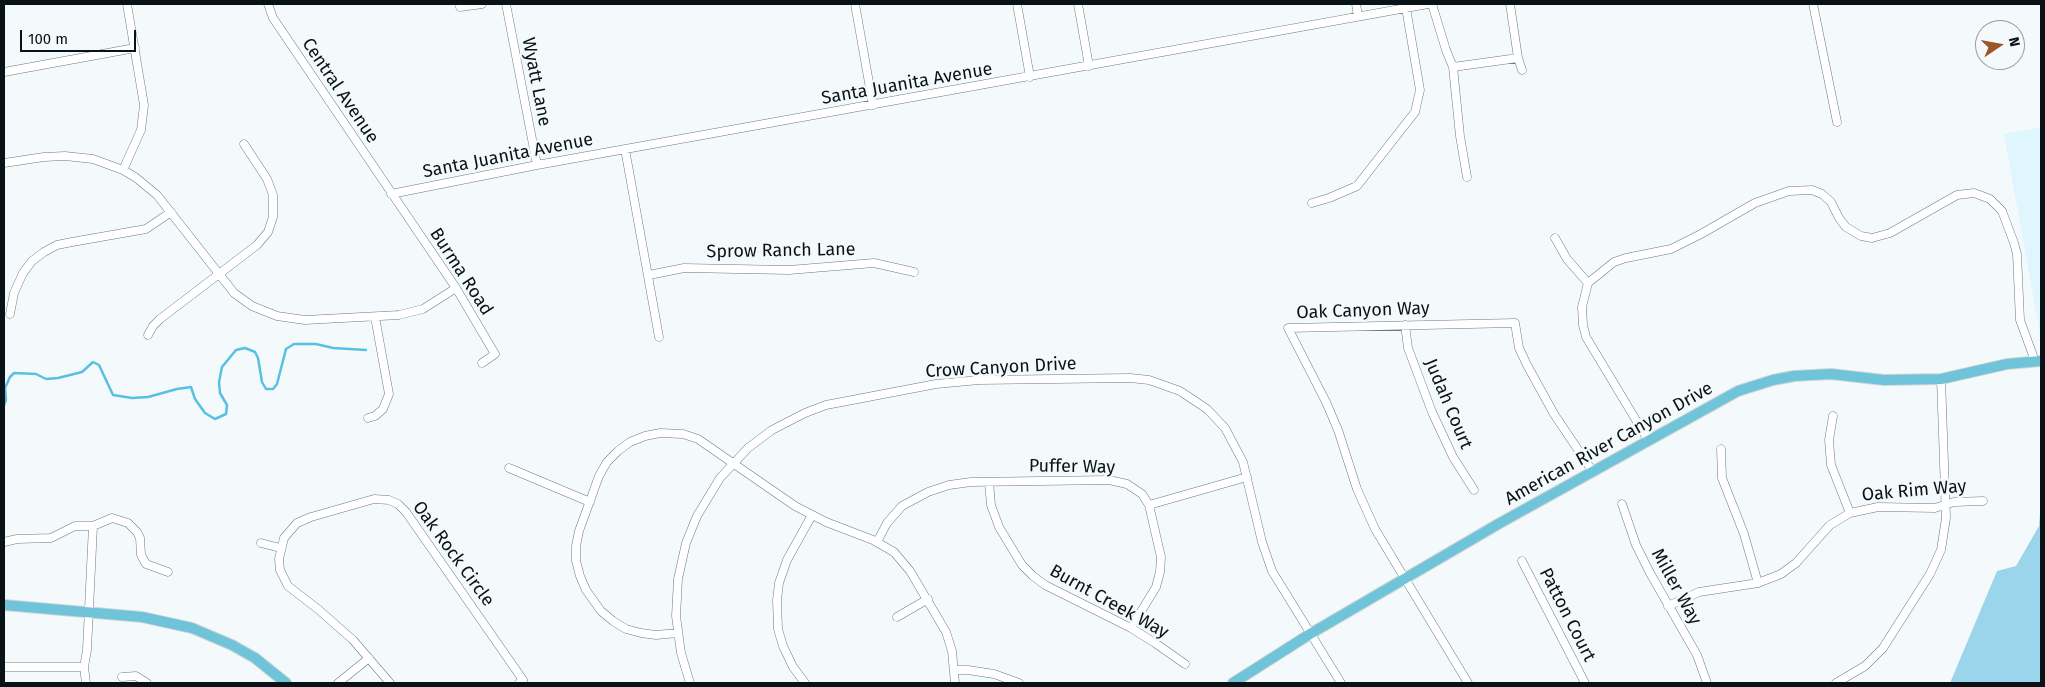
<!DOCTYPE html>
<html>
<head>
<meta charset="utf-8">
<style>
	body { margin:0 }
	#map { position:relative; width:2045px; height:687px; overflow:hidden; background:#f4fafc; font-family:"Fira Sans",sans-serif }
	canvas { display:block }
	.frame { position:absolute; inset:0; border:5px solid #091317; pointer-events:none }
	.north { position:absolute; left:1975px; top:20px; width:50px; height:50px; box-sizing:border-box; background:#f4fafc; border:1px solid #969ea0; border-radius:50%; rotate:78deg; font-size:14px; font-weight:700; line-height:20px; text-align:center; color:#091317 }
	.north::after { content:''; display:block; margin:auto; width:18px; height:22px; background:#9b5729; clip-path:polygon(50% 0,100% 100%,50% 72%,0 100%) }
	.scale { position:absolute; left:20px; top:30px; width:116px; height:22px; box-sizing:border-box; border:2px solid #091317; border-top:0; padding-left:6px; font-size:15px; line-height:18px; white-space:nowrap; color:#091317; -webkit-text-stroke:4px #f4fafc; paint-order:stroke }
</style>
</head>
<body>
<div id="map">
<canvas width="2045" height="687"></canvas>
<div class="frame"></div>
<div class="north">N</div>
<div class="scale">100 m</div>
</div>
<script>
const context = document.querySelector('canvas').getContext('2d');
context.lineJoin = 'round';
function fillPath(path, color) {
  context.fillStyle = color;
  context.fill(path, 'evenodd');
}
function toPath(rows) {
  const path = new Path2D();
  for (const r of rows) {
    path.moveTo(r[0], r[1]);
    for (let i = 2; i < r.length; i += 2) path.lineTo(r[i], r[i + 1]);
  }
  return path;
}
function stroke(path, color, width, dash) {
  context.strokeStyle = color;
  context.lineWidth = width;
  context.lineCap = dash ? 'butt' : 'round';
  context.setLineDash(dash || []);
  context.stroke(path);
}
function write(font, color, halo, rows, align = 'center') {
  context.font = font + ' "Fira Sans",sans-serif';
  context.lineWidth = 5;
  context.setLineDash([]);
  context.textBaseline = 'middle';
  context.strokeStyle = halo;
  context.fillStyle = color;
  for (const [text, x, y, turn = 0] of rows) {
    context.save();
    context.translate(x, y);
    context.rotate((+turn || 0) * Math.PI / 180);
    context.textAlign = isNaN(turn) ? turn : align;
    if (halo) context.strokeText(text, 0, 0);
    context.fillText(text, 0, 0);
    context.restore();
  }
}
fillPath(toPath([
	[2041,127,2041,340,2004,134]
]), '#e0f6ff');
fillPath(toPath([
	[2041,499,2041,683,1950,683,1997,571,2016,566,2039,526]
]), '#9ad5ec');
stroke(toPath([
	[4,405,6,400,5,388,10,377,14,373,36,374,46,379,58,378,82,372,93,362,99,365,113,395,132,398,148,397,177,389,191,387,195,399,205,413,215,419,226,414,227,405,220,393,219,382,222,367,236,350,245,348,255,352,258,358,262,382,266,389,273,389,277,384,286,349,294,344,316,344,333,348,366,350]
]), '#58c0e3', 2.5);
const minor = toPath([
	[268,4,273,18,456,288,495,354,482,363],
	[506,4,537,165],
	[855,4,873,105],
	[1017,4,1030,77],
	[1078,4,1089,66],
	[1356,4,1358,16],
	[1432,4,1446,50,1453,67,1460,136,1467,177],
	[1510,4,1518,58,1522,70],
	[1813,4,1837,122],
	[460,7,482,4],
	[1453,67,1518,58],
	[4,72,135,48],
	[625,149,659,337],
	[4,163,44,157,65,156,93,159,123,170,135,177,157,195,234,293,252,306,277,316,305,320,399,315,423,309,456,288],
	[123,170,141,130,144,105,127,4],
	[391,194,537,165,1428,4],
	[1312,203,1329,198,1357,186,1415,112,1420,90,1406,8],
	[1555,238,1567,259,1588,283],
	[649,275,684,268,789,270,874,263,914,272],
	[10,314,14,293,23,273,32,261,44,252,57,245,72,242,146,229,171,212],
	[1405,325,1408,348,1432,412,1453,457,1474,490],
	[148,335,153,326,160,319,257,245,268,232,273,217,273,195,267,179,244,144],
	[1833,416,1829,440,1831,465,1850,513],
	[368,418,375,416,383,409,389,394,375,317],
	[1648,440,1586,337,1583,325,1582,307,1588,283,1614,262,1626,258,1671,249,1701,234,1755,203,1789,191,1812,190,1822,194,1831,202,1839,218,1846,227,1861,236,1872,238,1890,233,1957,195,1974,193,1990,199,2002,211,2014,243,2017,254,2020,320,2035,361],
	[1721,449,1722,478,1744,534,1758,583],
	[509,468,590,502],
	[989,482,991,505,999,527,1022,565,1033,576,1045,585,1131,628,1155,643,1185,664],
	[1622,504,1636,545,1650,573,1697,655,1707,683],
	[1149,505,1247,477],
	[4,542,17,539,51,538,75,526,93,526],
	[877,542,887,523,902,506,928,492,949,485,971,482,1109,480,1127,484,1142,494,1149,505,1161,557,1160,572,1156,587,1131,628],
	[261,543,280,548],
	[1522,561,1585,683],
	[1668,606,1699,592,1758,583,1781,574,1796,563,1830,525,1850,513,1878,507,1935,508,1954,502,1983,501],
	[897,617,928,599],
	[678,633,656,635,641,633,626,629,613,621,601,611,586,590,580,576,576,561,576,546,579,531,599,476,607,462,618,451,630,442,645,436,660,433,683,434,698,439,795,506,826,522,873,540,894,552,910,571,946,632,952,651,955,683],
	[4,667,84,667],
	[955,670,968,670,994,674,1019,683],
	[122,677,136,676,147,683],
	[86,683,84,667,87,650,93,526,112,518,128,523,137,532,140,538,141,555,146,564,168,572],
	[338,683,369,658],
	[390,683,353,640,319,610,288,586,280,570,279,559,284,538,297,523,311,517,374,499,389,500,398,504,406,512,523,680,519,683],
	[690,683,681,653,676,616,678,579,686,543,697,516,720,478,748,448,772,430,805,413,826,405,936,384,979,380,1130,378,1149,380,1180,391,1207,409,1225,428,1243,462,1262,542,1272,571,1341,683],
	[805,683,793,667,783,646,778,629,777,600,779,583,787,560,812,515],
	[1468,683,1375,529,1357,489,1338,430,1326,402,1288,328,1515,323,1519,348,1527,365,1554,414,1593,472],
	[1836,683,1865,666,1883,648,1930,574,1941,550,1946,518,1941,379]
]);
const major = toPath([
	[4,605,142,617,192,628,232,645,255,658,286,683],
	[1233,683,1310,634,1500,523,1738,391,1773,380,1794,376,1831,374,1884,380,1941,379,2007,364,2041,361]
]);
stroke(minor, '#637d87', 9);
stroke(major, '#d3d5d5', 12);
stroke(minor, '#fff', 8);
stroke(major, '#70c4da', 10);
write('18px', '#091317', '#f4fafc', [
	["Wyatt Lane",536,82,79],
	["Santa Juanita Avenue",907,84,-10],
	["Central Avenue",340,91,56],
	["Santa Juanita Avenue",508,156,-11],
	["Sprow Ranch Lane",781,251,-1],
	["Burma Road",461,272,57],
	["Oak Canyon Way",1363,311,-2],
	["Crow Canyon Drive",1001,368,-3],
	["Judah Court",1448,404,67],
	["American River Canyon Drive",1609,444,-29],
	["Puffer Way",1072,467,1],
	["Oak Rim Way",1914,491,-5],
	["Oak Rock Circle",453,554,54],
	["Miller Way",1676,587,61],
	["Burnt Creek Way",1109,602,29],
	["Patton Court",1567,615,63]
]);
</script>
</body>
</html>
